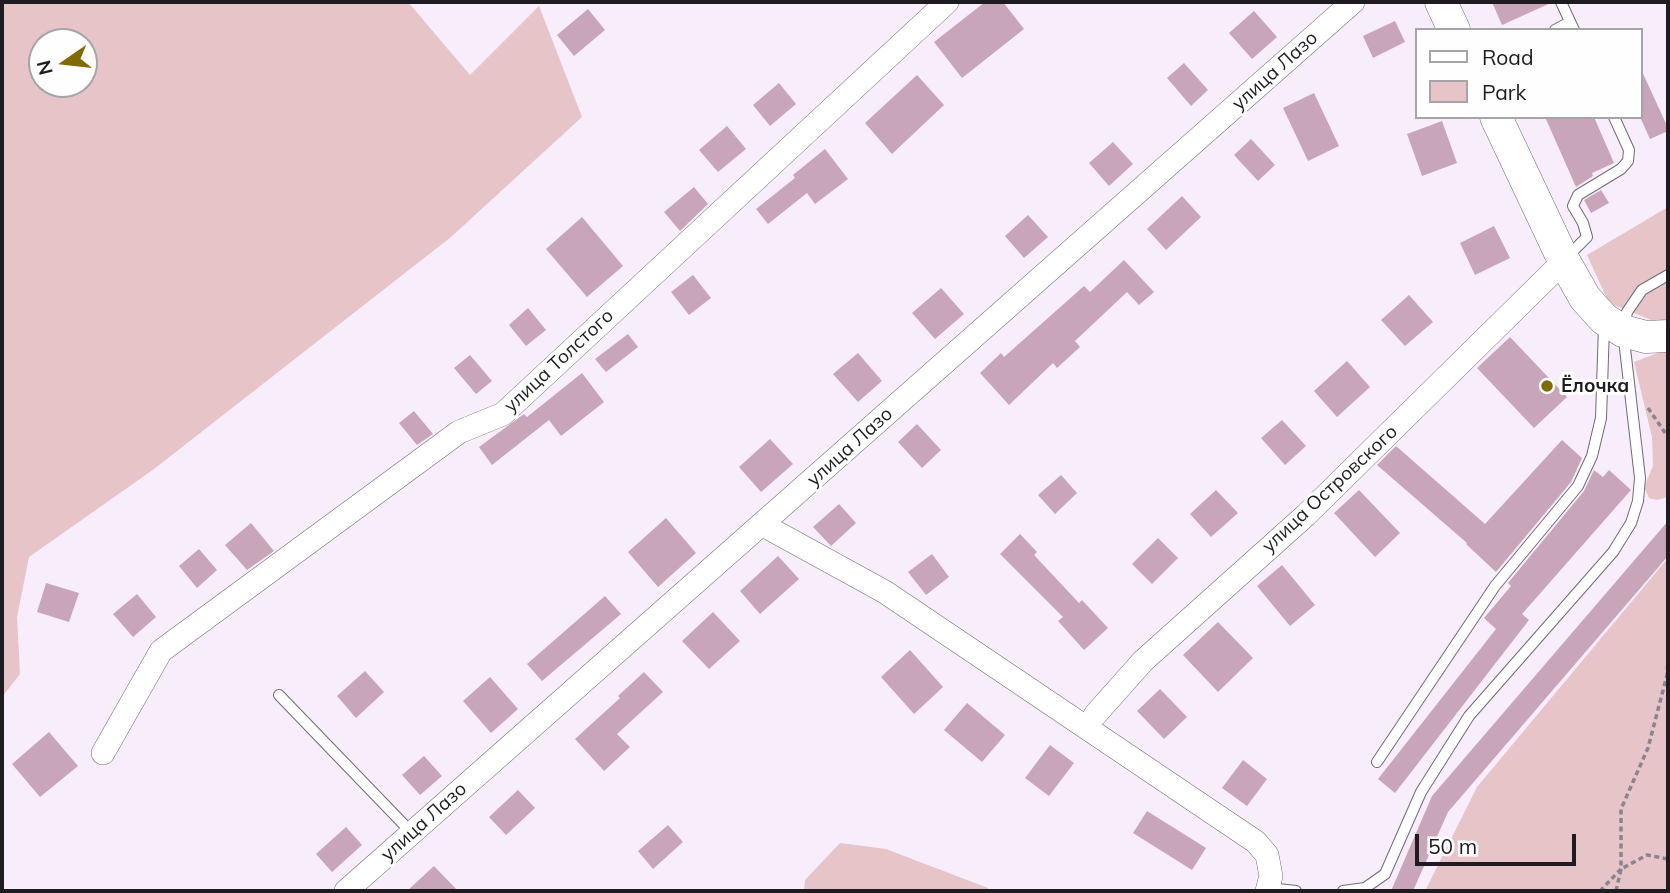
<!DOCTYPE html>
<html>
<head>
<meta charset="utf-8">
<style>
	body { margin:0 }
	#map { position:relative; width:1670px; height:893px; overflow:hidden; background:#f7edfb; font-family:Mulish,sans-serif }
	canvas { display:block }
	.frame { position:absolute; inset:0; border:4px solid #1f1c21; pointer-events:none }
	.legend { position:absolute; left:1415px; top:28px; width:228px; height:91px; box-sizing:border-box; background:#fefefe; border:2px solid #a5a4a6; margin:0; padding:9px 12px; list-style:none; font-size:21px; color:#1f1c21 }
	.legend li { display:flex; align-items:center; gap:14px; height:35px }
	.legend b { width:35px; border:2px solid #a5a4a6 }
	.north { position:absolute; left:28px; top:28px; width:70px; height:70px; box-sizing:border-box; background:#fefefe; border:2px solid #a5a4a6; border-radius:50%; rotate:256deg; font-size:19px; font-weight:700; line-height:28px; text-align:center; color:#1f1c21 }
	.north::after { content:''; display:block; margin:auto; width:24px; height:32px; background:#826a04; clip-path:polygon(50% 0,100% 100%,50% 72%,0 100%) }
	.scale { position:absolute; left:1415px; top:834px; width:161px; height:32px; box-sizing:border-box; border:4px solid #1f1c21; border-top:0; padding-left:9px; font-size:21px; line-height:24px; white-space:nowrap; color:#1f1c21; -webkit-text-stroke:5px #fefefe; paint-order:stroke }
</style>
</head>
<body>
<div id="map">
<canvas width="1670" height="893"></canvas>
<div class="frame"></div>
<ul class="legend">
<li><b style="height:9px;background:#fff"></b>Road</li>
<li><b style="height:19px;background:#e7c4c8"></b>Park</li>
</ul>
<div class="north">N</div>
<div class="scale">50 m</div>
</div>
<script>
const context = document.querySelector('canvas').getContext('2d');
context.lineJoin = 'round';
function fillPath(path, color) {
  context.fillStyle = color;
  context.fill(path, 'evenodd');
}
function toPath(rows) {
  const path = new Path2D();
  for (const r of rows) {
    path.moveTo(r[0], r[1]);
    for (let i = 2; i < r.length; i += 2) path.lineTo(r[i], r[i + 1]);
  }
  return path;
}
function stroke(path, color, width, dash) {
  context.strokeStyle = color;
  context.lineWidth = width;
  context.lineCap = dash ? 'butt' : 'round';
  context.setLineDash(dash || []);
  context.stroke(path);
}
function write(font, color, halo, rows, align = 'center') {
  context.font = font + ' Mulish,sans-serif';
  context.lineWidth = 6;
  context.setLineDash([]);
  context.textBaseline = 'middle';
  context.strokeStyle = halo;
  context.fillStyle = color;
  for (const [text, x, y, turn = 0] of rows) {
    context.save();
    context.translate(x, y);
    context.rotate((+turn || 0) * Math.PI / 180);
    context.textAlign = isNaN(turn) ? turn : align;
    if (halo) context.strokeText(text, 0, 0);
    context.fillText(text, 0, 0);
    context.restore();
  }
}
fillPath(toPath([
	[2,2,408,2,470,75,539,6,582,117,451,237,154,469,29,557,17,617,20,674,2,697],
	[42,42,84,42,84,84,42,84],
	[1668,207,1668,319,1656,322,1609,303,1587,255],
	[1668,349,1668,497,1657,500,1649,498,1644,487,1653,466,1652,437,1634,362],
	[1668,558,1668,891,1425,891,1477,787],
	[840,843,886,849,988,888,990,891,804,891,805,880]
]), '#e7c4c8');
fillPath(toPath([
	[985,2,1003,2,1024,29,962,78,934,42],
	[1492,2,1553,2,1502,25],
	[588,9,605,30,574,56,557,35],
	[1254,11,1277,37,1252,59,1229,33],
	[1395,21,1405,42,1373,58,1363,36],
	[1184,63,1208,90,1191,106,1167,78],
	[1640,67,1668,128,1668,131,1650,139,1640,117],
	[917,75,944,105,892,154,865,123],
	[779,83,796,104,770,126,753,105],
	[1314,93,1339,146,1308,161,1283,108],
	[1545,117,1594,117,1614,163,1592,173,1593,176,1576,187],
	[1442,121,1457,163,1422,176,1407,134],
	[727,126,746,149,718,172,699,150],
	[1251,139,1275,165,1258,181,1234,155],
	[1113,142,1133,164,1109,186,1089,163],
	[825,149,848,179,815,204,807,193,768,224,756,209,795,178,793,175],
	[694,187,708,204,680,231,664,212],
	[1601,190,1609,203,1591,213,1584,200],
	[1182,196,1201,217,1166,250,1147,229],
	[1028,215,1048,237,1024,258,1005,236],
	[582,217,623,266,587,297,546,249],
	[1494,226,1510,258,1475,275,1460,243],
	[1124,260,1154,292,1139,305,1127,292,1075,341,1080,347,1057,368,1053,363,1009,405,980,373,1001,353,1004,357,1084,286,1090,292],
	[693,275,711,298,689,315,671,292],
	[941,288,964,314,935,339,912,313],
	[1409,295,1433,322,1405,346,1381,320],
	[528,308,546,330,526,346,509,325],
	[628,334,638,347,606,372,595,359],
	[1510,337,1567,397,1534,428,1477,368],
	[858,353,882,381,858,402,833,374],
	[470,355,492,381,476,394,454,368],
	[1347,361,1370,387,1337,417,1314,391],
	[582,373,604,402,561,436,549,420,492,465,479,447,524,414,527,417],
	[414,411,433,434,417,445,399,423],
	[1282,420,1306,446,1285,465,1261,438],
	[917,424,941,450,922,468,898,442],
	[770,439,793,464,761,492,739,467],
	[1562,440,1582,458,1571,482,1496,572,1466,544,1467,543,1377,465,1396,446,1485,524],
	[1594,470,1603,477,1609,470,1631,490,1522,614,1529,620,1395,793,1378,779,1496,629,1484,618,1511,586,1508,583,1584,491],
	[1061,475,1077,493,1055,514,1038,495],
	[1216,490,1238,513,1211,537,1190,514],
	[1359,490,1400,533,1375,557,1334,513],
	[839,504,856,523,831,546,813,527],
	[666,518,696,553,658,587,628,552],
	[1668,521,1668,556,1448,812,1413,891,1391,891,1432,796],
	[251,523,274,551,247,570,225,545],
	[1020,534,1037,552,1034,555,1079,603,1082,600,1108,628,1084,650,1058,621,1063,617,1000,554],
	[1158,538,1178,558,1152,584,1132,564],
	[199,549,217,570,197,588,179,566],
	[932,554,949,577,926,595,908,572],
	[778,556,799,579,760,614,740,591],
	[1282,565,1315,605,1290,626,1257,586],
	[46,583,79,593,69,622,37,612],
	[137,594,156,617,133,637,113,614],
	[605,596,621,614,542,681,527,664],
	[713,612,740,641,709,669,682,641],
	[1218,622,1253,658,1218,692,1183,655],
	[910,650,943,687,914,714,881,677],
	[365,671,384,692,356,718,337,696],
	[644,672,663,692,617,734,630,747,604,771,575,739,620,698,618,696],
	[490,677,518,709,491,733,463,701],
	[1160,689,1187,717,1164,739,1137,711],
	[967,703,1005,735,982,762,944,730],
	[49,732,78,766,40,797,12,764],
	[1050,745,1074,763,1049,796,1025,778],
	[424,756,442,776,420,795,402,775],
	[1243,760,1267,779,1247,806,1222,788],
	[518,790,535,808,506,835,489,817],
	[1147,811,1206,848,1192,870,1133,833],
	[668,825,683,842,653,869,638,851],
	[346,827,362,845,332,872,316,854],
	[434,866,458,891,407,891]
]), '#c9a5ba');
const service = toPath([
	[1561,2,1574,30],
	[1555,30,1570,22],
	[1567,257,1587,237,1583,223,1573,206,1578,195,1621,169,1628,161,1629,150,1614,117],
	[279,695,412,833],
	[1377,762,1495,586,1578,486,1592,456,1601,418,1604,326],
	[1269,888,1296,891],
	[1343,891,1365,888,1385,874,1421,792,1469,716,1613,552,1631,523,1638,501,1640,478,1623,331,1627,312,1642,290,1668,275]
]);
const minor = toPath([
	[763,525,885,592,1256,842,1267,855,1271,876,1267,891],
	[1095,715,1143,661,1306,515,1564,261],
	[103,753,161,651,459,432,503,414,947,2],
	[346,891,1353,2]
]);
const secondary = toPath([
	[1441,2,1454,30],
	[1496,117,1564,261,1585,298,1604,319,1623,331,1646,337,1668,336]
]);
stroke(service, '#726a76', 12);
stroke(minor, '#726a76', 24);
stroke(secondary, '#726a76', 33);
stroke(toPath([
	[1648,408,1668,437],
	[1600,891,1621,869,1621,809,1648,748,1667,675,1668,659],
	[1616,891,1621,869,1647,855,1668,859]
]), '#8a848d', 3.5, [5, 3.5]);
stroke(service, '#fff', 10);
stroke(minor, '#fff', 23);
stroke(secondary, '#fff', 32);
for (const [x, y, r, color] of [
	[1547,386,7,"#826a04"]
]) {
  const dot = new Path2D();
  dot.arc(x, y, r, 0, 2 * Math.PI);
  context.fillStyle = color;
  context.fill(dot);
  stroke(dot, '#fefefe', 2.5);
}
write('19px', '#1f1c21', '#fefefe', [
	["улица Лазо",1275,71,-42],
	["улица Толстого",559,361,-43],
	["улица Лазо",850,447,-42],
	["улица Островского",1330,489,-43],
	["улица Лазо",424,822,-42]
]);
write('bold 19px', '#1f1c21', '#fefefe', [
	["Ёлочка",1561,386]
], 'left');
</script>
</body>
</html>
